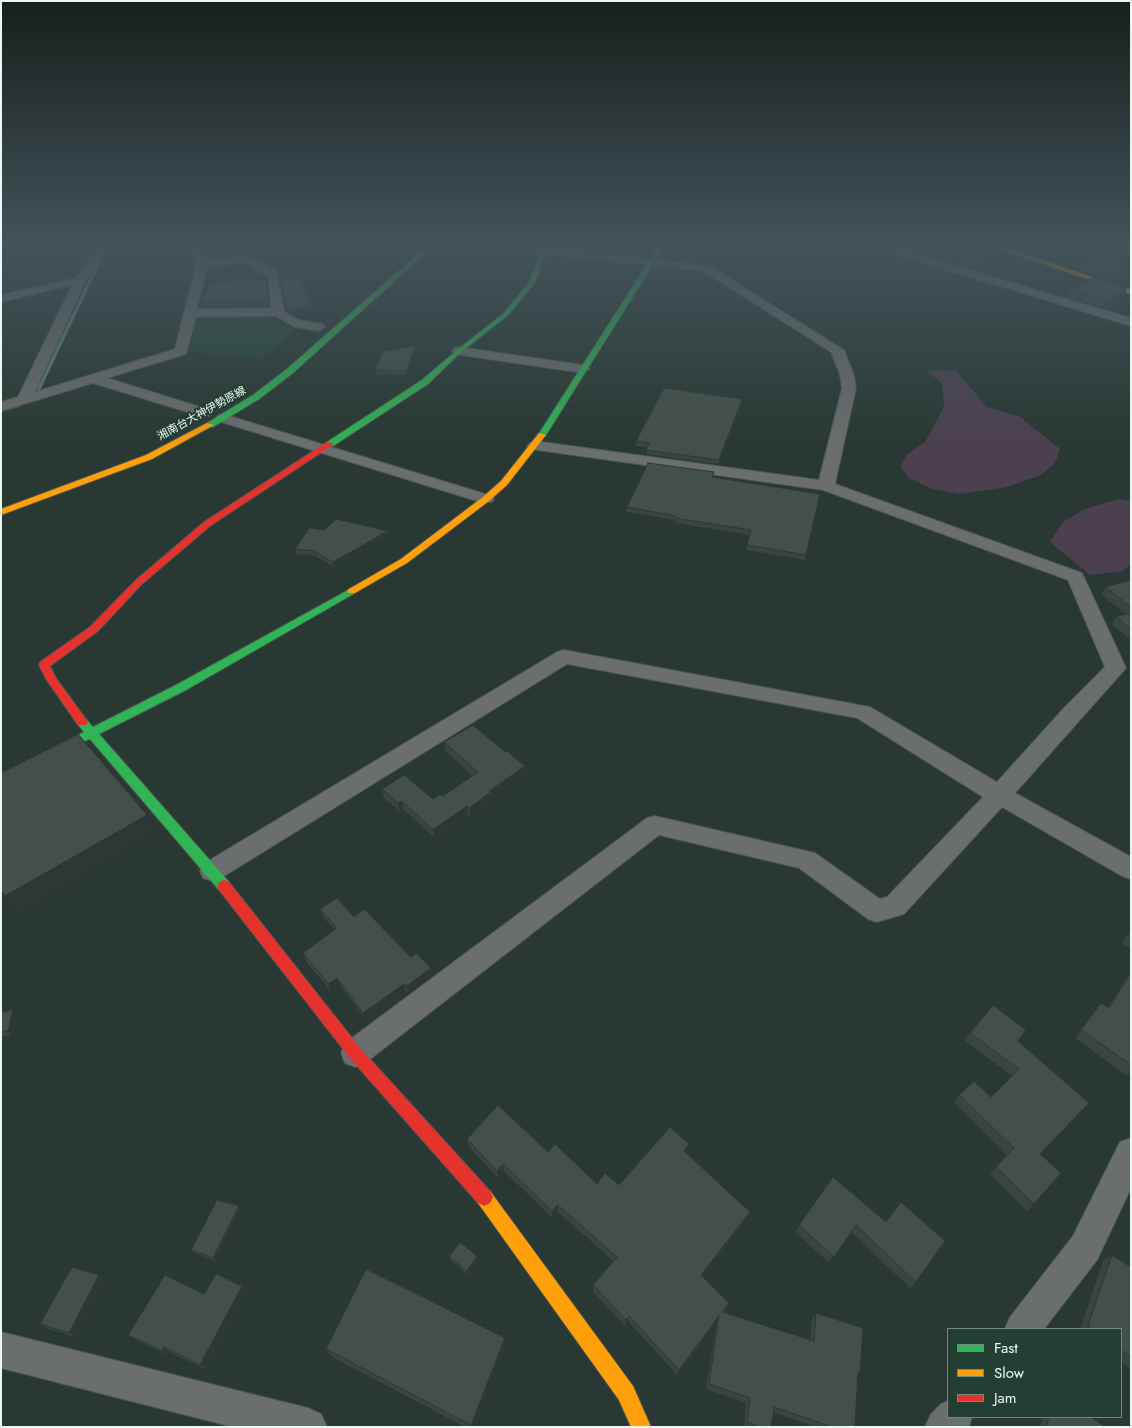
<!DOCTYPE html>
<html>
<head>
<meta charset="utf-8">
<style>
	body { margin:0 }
	#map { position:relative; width:1132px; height:1428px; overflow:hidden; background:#293832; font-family:Jost,sans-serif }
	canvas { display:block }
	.frame { position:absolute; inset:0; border:2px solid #e9f9f1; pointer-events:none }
	.legend { position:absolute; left:947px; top:1328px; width:175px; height:90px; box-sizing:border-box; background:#233e33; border:1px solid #72897f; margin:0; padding:6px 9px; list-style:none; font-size:15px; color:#e9f9f1 }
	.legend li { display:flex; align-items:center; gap:10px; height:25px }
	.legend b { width:25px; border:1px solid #72897f }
</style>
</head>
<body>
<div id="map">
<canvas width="1132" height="1428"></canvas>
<div class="frame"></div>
<ul class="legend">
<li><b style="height:6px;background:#30b455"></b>Fast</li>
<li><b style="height:6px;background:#ff9f0a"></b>Slow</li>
<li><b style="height:6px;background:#e5322d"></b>Jam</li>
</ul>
</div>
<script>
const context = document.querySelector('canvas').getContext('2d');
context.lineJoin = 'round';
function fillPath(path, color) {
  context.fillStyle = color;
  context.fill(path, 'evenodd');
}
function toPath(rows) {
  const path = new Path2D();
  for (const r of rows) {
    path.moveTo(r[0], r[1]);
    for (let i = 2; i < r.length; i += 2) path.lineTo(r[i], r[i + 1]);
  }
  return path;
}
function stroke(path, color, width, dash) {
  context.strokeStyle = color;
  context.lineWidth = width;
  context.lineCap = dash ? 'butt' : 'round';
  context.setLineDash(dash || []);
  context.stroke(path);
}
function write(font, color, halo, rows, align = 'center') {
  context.font = font + ' Jost,"Noto Sans JP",sans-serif';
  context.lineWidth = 4;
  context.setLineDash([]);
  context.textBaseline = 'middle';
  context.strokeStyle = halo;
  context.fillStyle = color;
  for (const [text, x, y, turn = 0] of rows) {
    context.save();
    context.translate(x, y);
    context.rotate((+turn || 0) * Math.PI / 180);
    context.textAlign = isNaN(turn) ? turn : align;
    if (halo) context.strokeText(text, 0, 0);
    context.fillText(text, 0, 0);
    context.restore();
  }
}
fillPath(toPath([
	[200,316,268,316,286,327,293,328,294,331,262,358,189,352,194,318]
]), '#26473a');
fillPath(toPath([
	[1100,258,1128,267,1097,275,1076,268],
	[940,370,956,371,987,407,1019,416,1060,449,1055,463,1041,475,1007,487,960,494,932,489,909,478,901,467,906,455,925,442,944,407,942,383,927,371],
	[1118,499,1131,501,1131,564,1123,571,1090,575,1050,542,1063,522,1085,509]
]), '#4c404f');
fillPath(toPath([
	[104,247,108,247,36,399,32,400,32,399,104,247],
	[17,404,20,406,19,407,1,412,1,409,17,404]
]), '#628073');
const street = toPath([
	[97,247,107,247,86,280,35,392,175,349,196,265,191,247,201,247,206,261,246,255,277,272,284,311,298,320,323,324,325,327,319,331,295,327,275,316,196,317,186,354,107,378,210,410,212,413,210,416,200,416,93,383,1,411,1,402,18,397,72,285,1,302,1,295,76,278,97,247],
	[244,262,268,276,271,308,197,309,207,268,244,262],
	[504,247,540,247,710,266,844,350,854,375,856,388,835,484,1082,573,1126,668,1015,793,1131,857,1131,879,1122,876,1002,807,904,914,877,922,868,919,799,868,659,835,365,1063,355,1067,345,1063,341,1053,345,1043,647,818,655,816,815,853,880,899,887,897,983,797,857,718,567,664,221,878,212,881,203,878,200,871,203,864,557,652,564,650,870,707,997,782,1064,708,1105,667,1068,580,823,490,530,449,527,446,530,443,535,441,819,480,842,388,840,375,831,352,703,271,509,250,504,247],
	[876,247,893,247,1131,318,1131,326,877,249,876,247],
	[459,347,583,365,590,369,583,373,454,354,452,351,454,348,459,347],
	[223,414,492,496,494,499,492,502,480,502,218,421,216,418,218,415,223,414],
	[1131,1138,1131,1188,1097,1260,1044,1329,1005,1329,1010,1317,1073,1236,1120,1142,1131,1138],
	[1,1332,308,1408,321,1414,327,1427,233,1427,1,1368,1,1332],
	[948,1401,948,1417,972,1417,969,1427,925,1427,931,1414,941,1404,948,1401]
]);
const fast = toPath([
	[426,247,432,247,293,373,259,399,213,427,207,427,207,423,253,395,287,369,426,247],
	[543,247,549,247,534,284,507,316,461,352,428,384,333,446,327,446,327,442,422,380,457,350,503,314,528,284,543,247],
	[658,247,664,247,546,435,539,437,538,435,658,247],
	[352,588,357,591,355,593,186,690,99,734,229,882,231,886,229,890,224,892,219,890,90,739,76,745,72,744,70,741,72,738,84,732,76,722,78,719,86,719,93,727,178,684,352,588]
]);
const slow = toPath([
	[994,247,1003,247,1131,290,1131,294,994,247],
	[207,423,214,425,152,459,1,515,1,509,146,455,207,423],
	[539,433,546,435,507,485,489,501,407,563,355,593,349,593,347,591,349,589,401,559,483,497,501,481,539,433],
	[484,1188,490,1191,633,1386,651,1427,631,1427,619,1400,478,1203,475,1197,478,1191,484,1188]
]);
const jam = toPath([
	[327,442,334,444,210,526,142,584,98,631,50,666,56,678,88,722,86,725,78,725,46,679,39,665,40,662,90,627,136,580,204,522,327,442],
	[224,880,229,882,360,1048,490,1191,493,1197,490,1203,484,1206,478,1203,350,1058,219,890,217,886,219,882,224,880]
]);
stroke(street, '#495550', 2);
stroke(fast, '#495550', 2);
stroke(slow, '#495550', 2);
stroke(jam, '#495550', 2);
fillPath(street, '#6b6e6e');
fillPath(fast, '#30b455');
fillPath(slow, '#ff9f0a');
fillPath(jam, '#e5322d');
fillPath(toPath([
	[902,247,919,247,917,252],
	[930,247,999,247,1001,248,999,254,973,264],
	[266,279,269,306,203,307,202,302],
	[280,280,312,307,312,311,291,314,286,310],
	[1127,288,1124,296,1106,309,1067,297,1070,290],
	[415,350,407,375,376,375,375,370],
	[742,399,742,403,718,464,646,454,647,448,636,446,636,441],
	[714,477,820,494,805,560,746,550,750,535,675,523,675,520,626,512,627,507],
	[325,530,388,531,389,535,334,567,315,556,296,554,295,549],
	[1131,580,1131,640,1112,625,1116,617,1126,614,1101,595,1105,587],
	[444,742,526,774,491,798,492,801,470,816,468,815,435,838,403,809,400,811,384,798,382,789,433,799,443,796,473,776,445,751],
	[320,909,354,917,411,957,431,968,433,975,408,993,406,991,366,1020,340,985,331,992,306,961,303,953,335,930,323,917],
	[1131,929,1131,948,1121,943],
	[1131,971,1131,1072,1127,1076,1075,1038,1101,1003,1108,1007],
	[13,1010,17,1014,12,1035,1,1037,1,1012],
	[970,1033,1018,1041,1040,1154,1034,1204,1027,1211,990,1174,1007,1155,954,1103,959,1095,991,1097,1012,1076,965,1041],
	[467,1139,548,1152,597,1184,619,1185,689,1144,687,1153,750,1212,747,1219,703,1277,729,1303,724,1312,810,1340,812,1318,816,1313,860,1373,858,1375,855,1427,815,1427,773,1412,771,1427,744,1426,746,1403,706,1389,717,1322,677,1375,628,1321,625,1326,593,1292,593,1285,613,1261,558,1212,552,1218,504,1171,498,1178,469,1147],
	[833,1177,916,1282,910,1288,851,1232,829,1263,795,1232,799,1225],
	[239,1206,241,1210,216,1261,194,1253,191,1250],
	[1112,1255,1131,1267,1131,1369,1121,1362,1121,1329,1080,1329,1103,1261],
	[477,1256,478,1259,468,1275,450,1260,449,1257],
	[99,1275,107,1282,77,1338,49,1329,40,1324],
	[242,1286,247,1292,207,1370,171,1353,169,1356,136,1340,128,1335,204,1294],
	[506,1346,475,1427,465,1427,332,1357,326,1349],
	[1042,1417,1092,1417,1092,1418,1106,1427,1040,1427]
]), '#3a4440');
fillPath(toPath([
	[1001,248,999,254,973,264,975,257],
	[1127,288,1124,296,1106,309,1109,301],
	[312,307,312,311,291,314,291,309],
	[415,346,415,350,407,375,407,371],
	[742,399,742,403,718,464,719,460],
	[388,531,389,535,334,567,333,562],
	[525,766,526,774,491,798,492,801,470,816,469,808,489,791],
	[402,801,403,809,400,811,398,803],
	[467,806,468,815,435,838,433,830],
	[147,815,156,833,18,914,5,896],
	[431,968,433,975,408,993,407,986],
	[337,978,340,985,331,992,328,984],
	[404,984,406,991,366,1020,363,1013],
	[13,1010,17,1014,12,1035,8,1031],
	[689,1144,688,1152,682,1158,684,1151],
	[503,1164,504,1171,498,1178,497,1171],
	[558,1205,558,1212,552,1218,552,1211],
	[239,1206,241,1210,216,1261,213,1258],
	[750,1212,747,1219,699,1282,701,1275],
	[477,1256,478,1259,468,1275,467,1271],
	[99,1275,107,1282,77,1338,69,1333],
	[242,1286,247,1292,207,1370,200,1365],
	[629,1316,628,1321,625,1326,626,1320],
	[719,1316,717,1322,677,1375,679,1370],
	[505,1338,506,1346,475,1427,472,1427,471,1425],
	[164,1347,171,1353,169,1356,162,1351]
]), '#2f3734');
const building = toPath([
	[949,247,999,247,1001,248,975,257,949,247],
	[1094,277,1127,288,1109,301,1070,290,1094,277],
	[266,279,268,301,202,302,209,282,266,279],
	[300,279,312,307,291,309,285,306,280,280,300,279],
	[415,346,407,371,375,370,383,351,415,346],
	[664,388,742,399,719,460,646,450,649,443,636,441,664,388],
	[648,463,714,472,712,477,820,494,806,555,747,545,751,530,675,518,676,516,627,507,648,463],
	[336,519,388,531,333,562,314,551,295,549,309,528,325,530,336,519],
	[1131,580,1131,607,1105,587,1131,580],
	[1131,613,1131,629,1116,617,1131,613],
	[473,725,505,752,507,751,525,766,489,791,491,792,469,808,467,806,433,830,402,801,398,803,382,789,404,775,433,799,440,794,443,796,478,772,444,742,473,725],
	[78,734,147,815,5,896,1,890,1,773,78,734],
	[337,898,354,917,364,909,411,957,416,953,431,968,407,986,404,984,363,1013,337,978,328,984,303,953,337,928,320,909,337,898],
	[1131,930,1131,936,1128,934,1131,930],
	[1131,973,1131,1065,1081,1030,1101,1003,1109,1008,1131,973],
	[993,1005,1026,1030,1018,1041,1089,1103,1040,1154,1061,1173,1034,1204,996,1167,1014,1148,959,1095,974,1081,991,1097,1019,1069,970,1033,993,1005],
	[13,1010,8,1031,1,1032,1,1012,13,1010],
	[498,1105,548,1152,555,1144,597,1184,605,1173,619,1185,670,1127,689,1144,684,1151,750,1212,701,1275,729,1303,722,1312,814,1341,816,1313,863,1328,860,1373,858,1372,855,1427,832,1427,774,1407,771,1427,760,1427,747,1422,750,1398,709,1384,719,1316,679,1370,629,1316,626,1320,593,1285,617,1257,558,1205,552,1211,503,1164,497,1171,467,1139,498,1105],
	[833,1177,886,1222,901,1202,945,1241,916,1282,856,1225,834,1257,799,1225,833,1177],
	[217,1200,239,1206,213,1258,191,1250,217,1200],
	[460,1242,477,1256,467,1271,449,1257,460,1242],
	[1112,1255,1131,1267,1131,1357,1121,1350,1121,1329,1092,1329,1088,1326,1112,1255],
	[72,1267,99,1275,69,1333,40,1324,72,1267],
	[366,1269,505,1338,471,1425,326,1349,366,1269],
	[216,1274,242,1286,200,1365,164,1347,162,1351,128,1335,165,1275,204,1294,216,1274],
	[1049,1417,1092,1417,1092,1418,1106,1427,1046,1427,1049,1417]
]);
fillPath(building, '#434f4a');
stroke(building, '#2f3734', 1);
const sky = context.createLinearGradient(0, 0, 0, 447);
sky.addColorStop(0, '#171f1c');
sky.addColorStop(0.55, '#43535a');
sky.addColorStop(1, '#43535a00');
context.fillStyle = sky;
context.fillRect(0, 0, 1132, 447);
write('11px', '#e9f9f1', '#233e33', [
	["湘南台大神伊勢原線",202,414,-29]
]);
</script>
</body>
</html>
